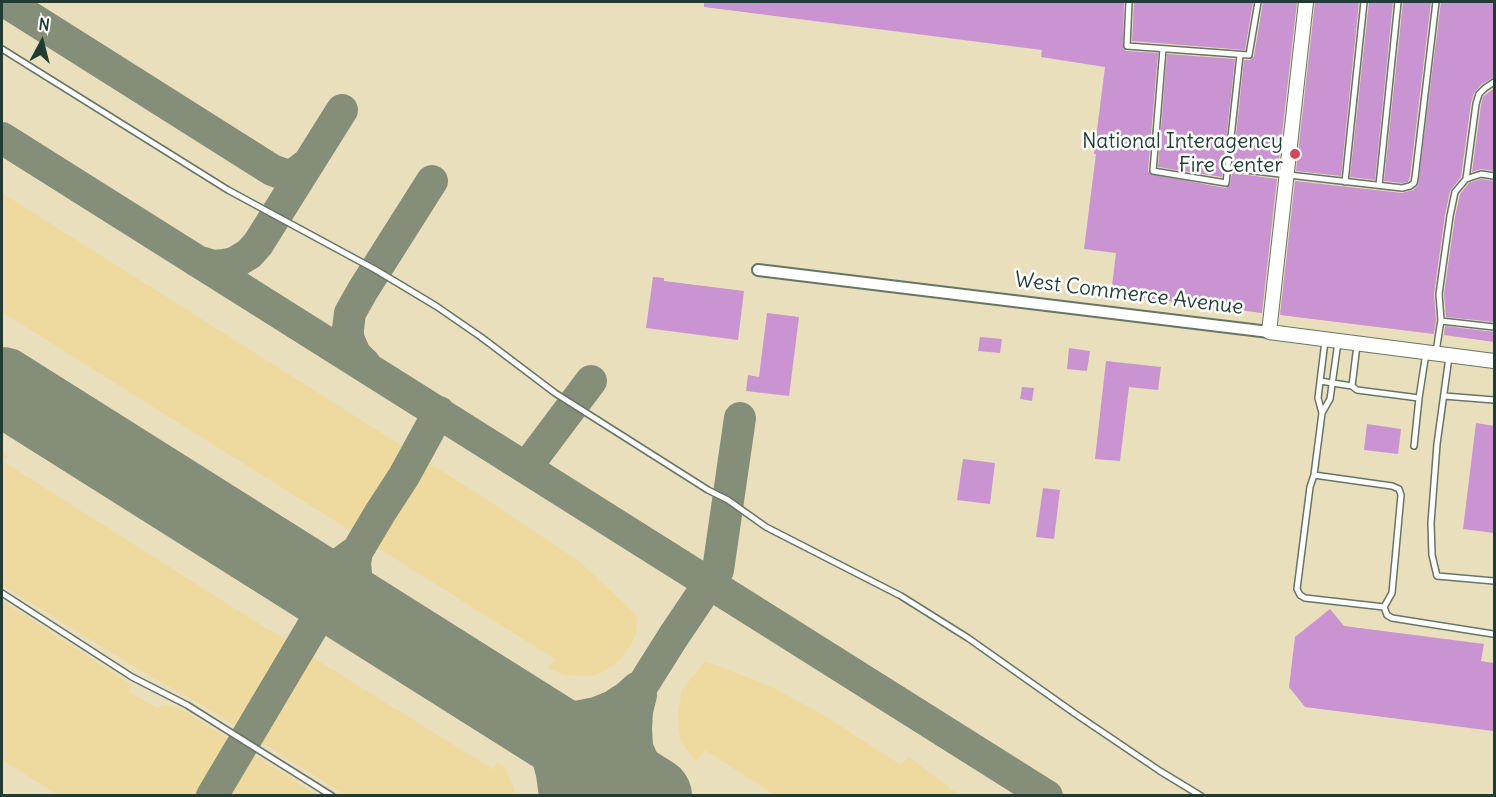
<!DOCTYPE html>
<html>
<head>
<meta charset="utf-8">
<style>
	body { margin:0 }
	#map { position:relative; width:1496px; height:797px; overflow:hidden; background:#e9dfbc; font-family:Delius,sans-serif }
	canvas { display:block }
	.frame { position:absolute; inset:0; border:3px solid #1f3d34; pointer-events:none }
	.north { position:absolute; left:12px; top:12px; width:60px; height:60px; -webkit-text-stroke:4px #fff; paint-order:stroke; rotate:7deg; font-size:16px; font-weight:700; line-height:24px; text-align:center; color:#1f3d34 }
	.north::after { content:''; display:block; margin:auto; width:21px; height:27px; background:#1f3d34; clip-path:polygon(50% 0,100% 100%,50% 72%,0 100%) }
</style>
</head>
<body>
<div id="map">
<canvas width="1496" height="797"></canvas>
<div class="frame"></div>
<div class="north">N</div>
</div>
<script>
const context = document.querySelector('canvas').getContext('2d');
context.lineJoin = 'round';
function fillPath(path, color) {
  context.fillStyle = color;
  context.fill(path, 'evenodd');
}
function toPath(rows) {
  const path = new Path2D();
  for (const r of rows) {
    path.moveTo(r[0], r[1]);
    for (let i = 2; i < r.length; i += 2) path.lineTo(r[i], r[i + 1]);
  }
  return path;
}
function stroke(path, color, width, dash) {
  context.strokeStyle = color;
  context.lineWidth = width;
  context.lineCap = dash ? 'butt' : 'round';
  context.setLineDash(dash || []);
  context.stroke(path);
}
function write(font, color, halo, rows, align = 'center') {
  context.font = font + ' Delius,sans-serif';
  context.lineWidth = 5;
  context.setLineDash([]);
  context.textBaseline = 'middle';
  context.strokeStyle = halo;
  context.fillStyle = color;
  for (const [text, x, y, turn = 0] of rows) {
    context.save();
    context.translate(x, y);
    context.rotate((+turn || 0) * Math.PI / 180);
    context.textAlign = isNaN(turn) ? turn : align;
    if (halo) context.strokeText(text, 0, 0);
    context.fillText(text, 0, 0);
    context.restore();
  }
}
fillPath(toPath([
	[2,193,486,499,580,562,637,616,636,634,632,643,620,660,601,673,590,676,564,675,548,668,555,659,2,312],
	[2,451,9,454,4,462,261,625,494,770,497,762,506,768,516,795,345,795,217,714,133,666,2,585],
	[2,601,132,685,129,692,157,708,165,705,181,709,317,795,58,795,2,760],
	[705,661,772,687,820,713,901,765,909,757,959,795,775,795,705,750,696,762,681,742,678,724,678,713,682,690]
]), '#eeda9e');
stroke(toPath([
	[6,2,272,170,283,174,289,175,296,173,309,163],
	[2,138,1047,796],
	[197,261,214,266,224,265,234,263,249,254,258,244,342,110],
	[365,364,355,354,348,338,348,329,350,313,363,290,432,181],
	[517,462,524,463,530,461,534,457,591,381],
	[357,551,355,563,357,585,360,595,380,624],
	[279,561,315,570,327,569,335,567,357,551],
	[641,695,637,711,636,729,637,747,650,777,662,796],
	[518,711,545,717,571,718,596,713,613,706,627,697,637,688],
	[518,711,537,733,547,755,552,774,555,796],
	[212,796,380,513,404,476,439,412],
	[573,796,673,637,718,570,740,418]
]), '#848e78', 32);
stroke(toPath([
	[2,386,653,796]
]), '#848e78', 78);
fillPath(toPath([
	[704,2,1124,2,1123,49,1127,51,1158,53,1148,171,1150,174,1225,188,1230,185,1232,173,1277,179,1262,313,1111,294,1116,253,1084,249,1096,154,1094,154,1105,67,1041,57,1042,50,704,7],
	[1134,2,1253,2,1245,50,1132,41],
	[1263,2,1297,2,1278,169,1233,164,1244,60,1250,60,1254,56],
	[1315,2,1359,2,1341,176,1296,171],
	[1369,2,1393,2,1375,180,1350,177],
	[1403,2,1431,2,1410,177,1408,182,1402,183,1384,181],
	[1441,2,1494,2,1494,77,1482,84,1474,93,1471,103,1461,177,1450,191,1445,215,1434,294,1436,320,1434,334,1280,315,1295,181,1402,193,1413,190,1418,185],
	[1167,54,1235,59,1222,177,1158,167],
	[1494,88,1494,171,1481,169,1472,172,1481,105,1483,97],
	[1481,179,1494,181,1494,322,1446,317,1444,294,1455,217,1460,194,1469,183],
	[653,277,664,278,664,281,744,291,738,340,646,328],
	[767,313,799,317,789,396,746,391,748,375,759,377],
	[1445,326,1494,332,1494,342,1444,335],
	[980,337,1002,339,1000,353,978,351],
	[1069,348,1090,351,1087,371,1067,369],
	[1106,361,1161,367,1158,390,1129,387,1120,461,1095,459],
	[1022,387,1034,388,1032,401,1020,399],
	[1476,423,1494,426,1494,533,1463,529],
	[1367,424,1401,429,1398,454,1364,450],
	[963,459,995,463,990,504,957,500],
	[1043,488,1060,490,1054,539,1036,537],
	[1330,609,1344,626,1484,644,1481,661,1494,663,1494,720,1493,731,1305,707,1289,687,1295,637]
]), '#c994d1');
const service = toPath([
	[1129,2,1127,46,1249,55,1258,2],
	[2,49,228,190,376,270,436,306,481,337,555,393,708,490,728,500,766,527,901,596,968,638,1077,715,1160,771,1201,796],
	[1163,49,1153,171,1226,183,1240,55],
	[1228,168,1402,188,1410,186,1414,183,1415,178,1436,2],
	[1466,179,1476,104,1479,94,1485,88,1494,82],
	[1345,182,1364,2],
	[1379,185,1398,2],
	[1441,321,1494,327],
	[1325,341,1318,398,1322,413,1330,399,1338,342],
	[1357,345,1352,386,1357,390,1419,398,1426,353],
	[1436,352,1441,320,1439,294,1450,216,1455,192,1466,179,1481,174,1494,176],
	[1449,357,1437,444,1431,523,1432,555,1437,576,1494,581],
	[1320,381,1352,386],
	[1444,396,1494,400],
	[1414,446,1419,398],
	[1314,475,1392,486,1399,489,1401,495,1392,593,1384,607,1305,598,1300,595,1297,589,1310,487,1314,475,1322,413],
	[2,593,132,677,187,705,332,796],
	[1384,607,1387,615,1392,618,1493,634]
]);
const minor = toPath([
	[758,270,1269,332]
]);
const tertiary = toPath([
	[1306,2,1269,332,1494,361]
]);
stroke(service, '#667664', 8);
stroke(minor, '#667664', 14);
stroke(tertiary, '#667664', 16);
stroke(service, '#fff', 5);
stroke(minor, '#fff', 10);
stroke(tertiary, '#fff', 14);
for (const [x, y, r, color] of [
	[1295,154,6,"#d1495b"]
]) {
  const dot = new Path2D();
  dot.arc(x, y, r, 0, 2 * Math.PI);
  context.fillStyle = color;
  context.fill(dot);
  stroke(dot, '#fff', 2);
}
write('21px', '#1f3d34', '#fff', [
	["National Interagency",1283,142],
	["Fire Center",1283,166]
], 'right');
write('21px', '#1f3d34', '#fff', [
	["West Commerce Avenue",1129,294,7]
]);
</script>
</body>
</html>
